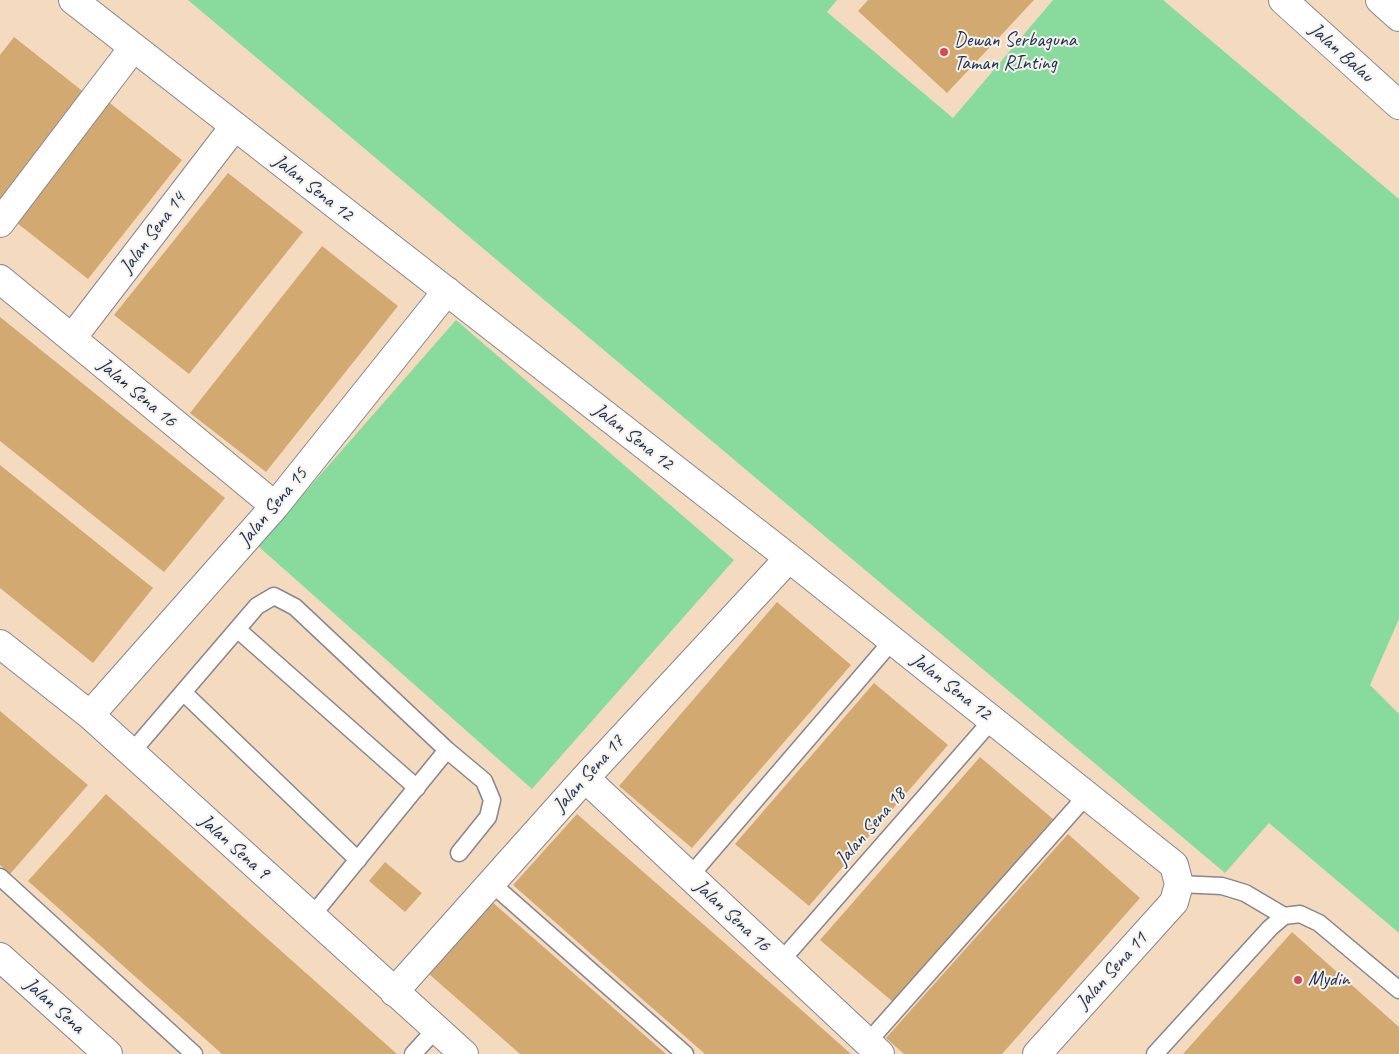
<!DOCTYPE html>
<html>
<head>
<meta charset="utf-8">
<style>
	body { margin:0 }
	canvas { display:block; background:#f4dbbf }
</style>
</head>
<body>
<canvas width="1399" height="1054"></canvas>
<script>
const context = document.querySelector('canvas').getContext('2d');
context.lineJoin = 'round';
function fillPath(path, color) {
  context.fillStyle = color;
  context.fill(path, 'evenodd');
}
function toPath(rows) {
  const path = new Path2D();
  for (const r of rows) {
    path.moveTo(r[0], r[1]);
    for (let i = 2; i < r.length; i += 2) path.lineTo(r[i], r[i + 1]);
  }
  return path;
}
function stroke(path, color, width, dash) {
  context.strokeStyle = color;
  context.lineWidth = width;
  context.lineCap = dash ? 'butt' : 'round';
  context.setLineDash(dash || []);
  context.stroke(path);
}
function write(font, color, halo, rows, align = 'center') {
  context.font = font + ' Caveat,sans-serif';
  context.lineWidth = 4;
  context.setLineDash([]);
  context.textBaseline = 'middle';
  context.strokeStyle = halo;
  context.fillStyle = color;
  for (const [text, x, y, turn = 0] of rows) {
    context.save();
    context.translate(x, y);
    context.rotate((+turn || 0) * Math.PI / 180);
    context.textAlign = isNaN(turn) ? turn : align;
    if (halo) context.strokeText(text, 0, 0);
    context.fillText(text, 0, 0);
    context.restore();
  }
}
fillPath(toPath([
	[188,0,837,0,827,12,953,118,1053,0,1163,0,1399,199,1399,619,1370,685,1399,714,1399,933,1269,823,1225,873],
	[456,320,734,560,532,789,258,546]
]), '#88db9d');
fillPath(toPath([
	[868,0,1034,0,947,93,858,11],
	[14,37,90,97,0,211,0,55],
	[106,100,182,160,88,279,12,219],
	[228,173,303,232,189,374,114,315],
	[322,246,398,306,266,472,190,413],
	[0,317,225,498,164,572,0,441],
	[0,465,153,588,93,663,0,588],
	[777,602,851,665,692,848,619,786],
	[874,683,948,745,809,906,735,844],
	[0,711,88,785,10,874,0,865],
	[980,757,1053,819,893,1002,820,940],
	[106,794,252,925,397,1054,222,1054,28,881],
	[577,814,806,1014,851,1054,705,1054,650,1006,513,885],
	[1068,834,1140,898,1002,1054,904,1054,886,1038],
	[385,862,422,893,405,912,369,881],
	[492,902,515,922,666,1054,520,1054,429,974],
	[1292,932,1399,1027,1399,1054,1183,1054]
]), '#d3a972');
const lane = toPath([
	[237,629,417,788],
	[183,692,358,860],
	[447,750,484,781,492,800,488,817,459,853],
	[131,753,257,606,274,596,295,607,447,750,311,917],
	[690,876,892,641],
	[0,877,194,1054],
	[491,883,685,1054],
	[1179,884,1222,886,1245,893,1284,916],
	[781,961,992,720],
	[867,1043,1087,795],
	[413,1054,436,1029],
	[1155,1054,1270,928,1284,916,1300,914,1319,923,1399,990]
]);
const street = toPath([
	[73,0,789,558,1174,865,1179,884,1174,902,1037,1054],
	[1283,0,1399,105],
	[1380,0,1399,17],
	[0,223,133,48],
	[0,279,275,506],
	[72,338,234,127],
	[0,644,90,715,464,1054],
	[90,715,275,506,447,291],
	[585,778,880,1054],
	[394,992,585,778,789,558]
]);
const secondary = toPath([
	[0,957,108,1054]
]);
stroke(lane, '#88858e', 19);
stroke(street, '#88858e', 30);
stroke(secondary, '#88858e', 30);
stroke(lane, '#fff', 16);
stroke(street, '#fff', 28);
stroke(secondary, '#fff', 28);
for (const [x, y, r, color] of [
	[944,52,5,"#d1495b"],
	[1298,980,5,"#d1495b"]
]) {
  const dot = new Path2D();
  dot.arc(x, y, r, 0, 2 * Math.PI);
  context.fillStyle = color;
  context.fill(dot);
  stroke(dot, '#f7f3e8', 2);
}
write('20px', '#1b2f5e', '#f7f3e8', [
	["Dewan Serbaguna",954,41],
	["Taman RInting",954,64],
	["Mydin",1308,980]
], 'left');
write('20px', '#1b2f5e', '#f7f3e8', [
	["Jalan Balau",1341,53,42],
	["Jalan Sena 12",313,188,38],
	["Jalan Sena 14",153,233,-53],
	["Jalan Sena 16",137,393,40],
	["Jalan Sena 12",633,437,38],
	["Jalan Sena 15",273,507,-50],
	["Jalan Sena 12",951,687,38],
	["Jalan Sena 17",589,774,-48],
	["Jalan Sena 18",871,827,-49],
	["Jalan Sena 9",234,847,42],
	["Jalan Sena 16",732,916,43],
	["Jalan Sena 11",1112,971,-48],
	["Jalan Sena",54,1006,42]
]);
</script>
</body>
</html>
